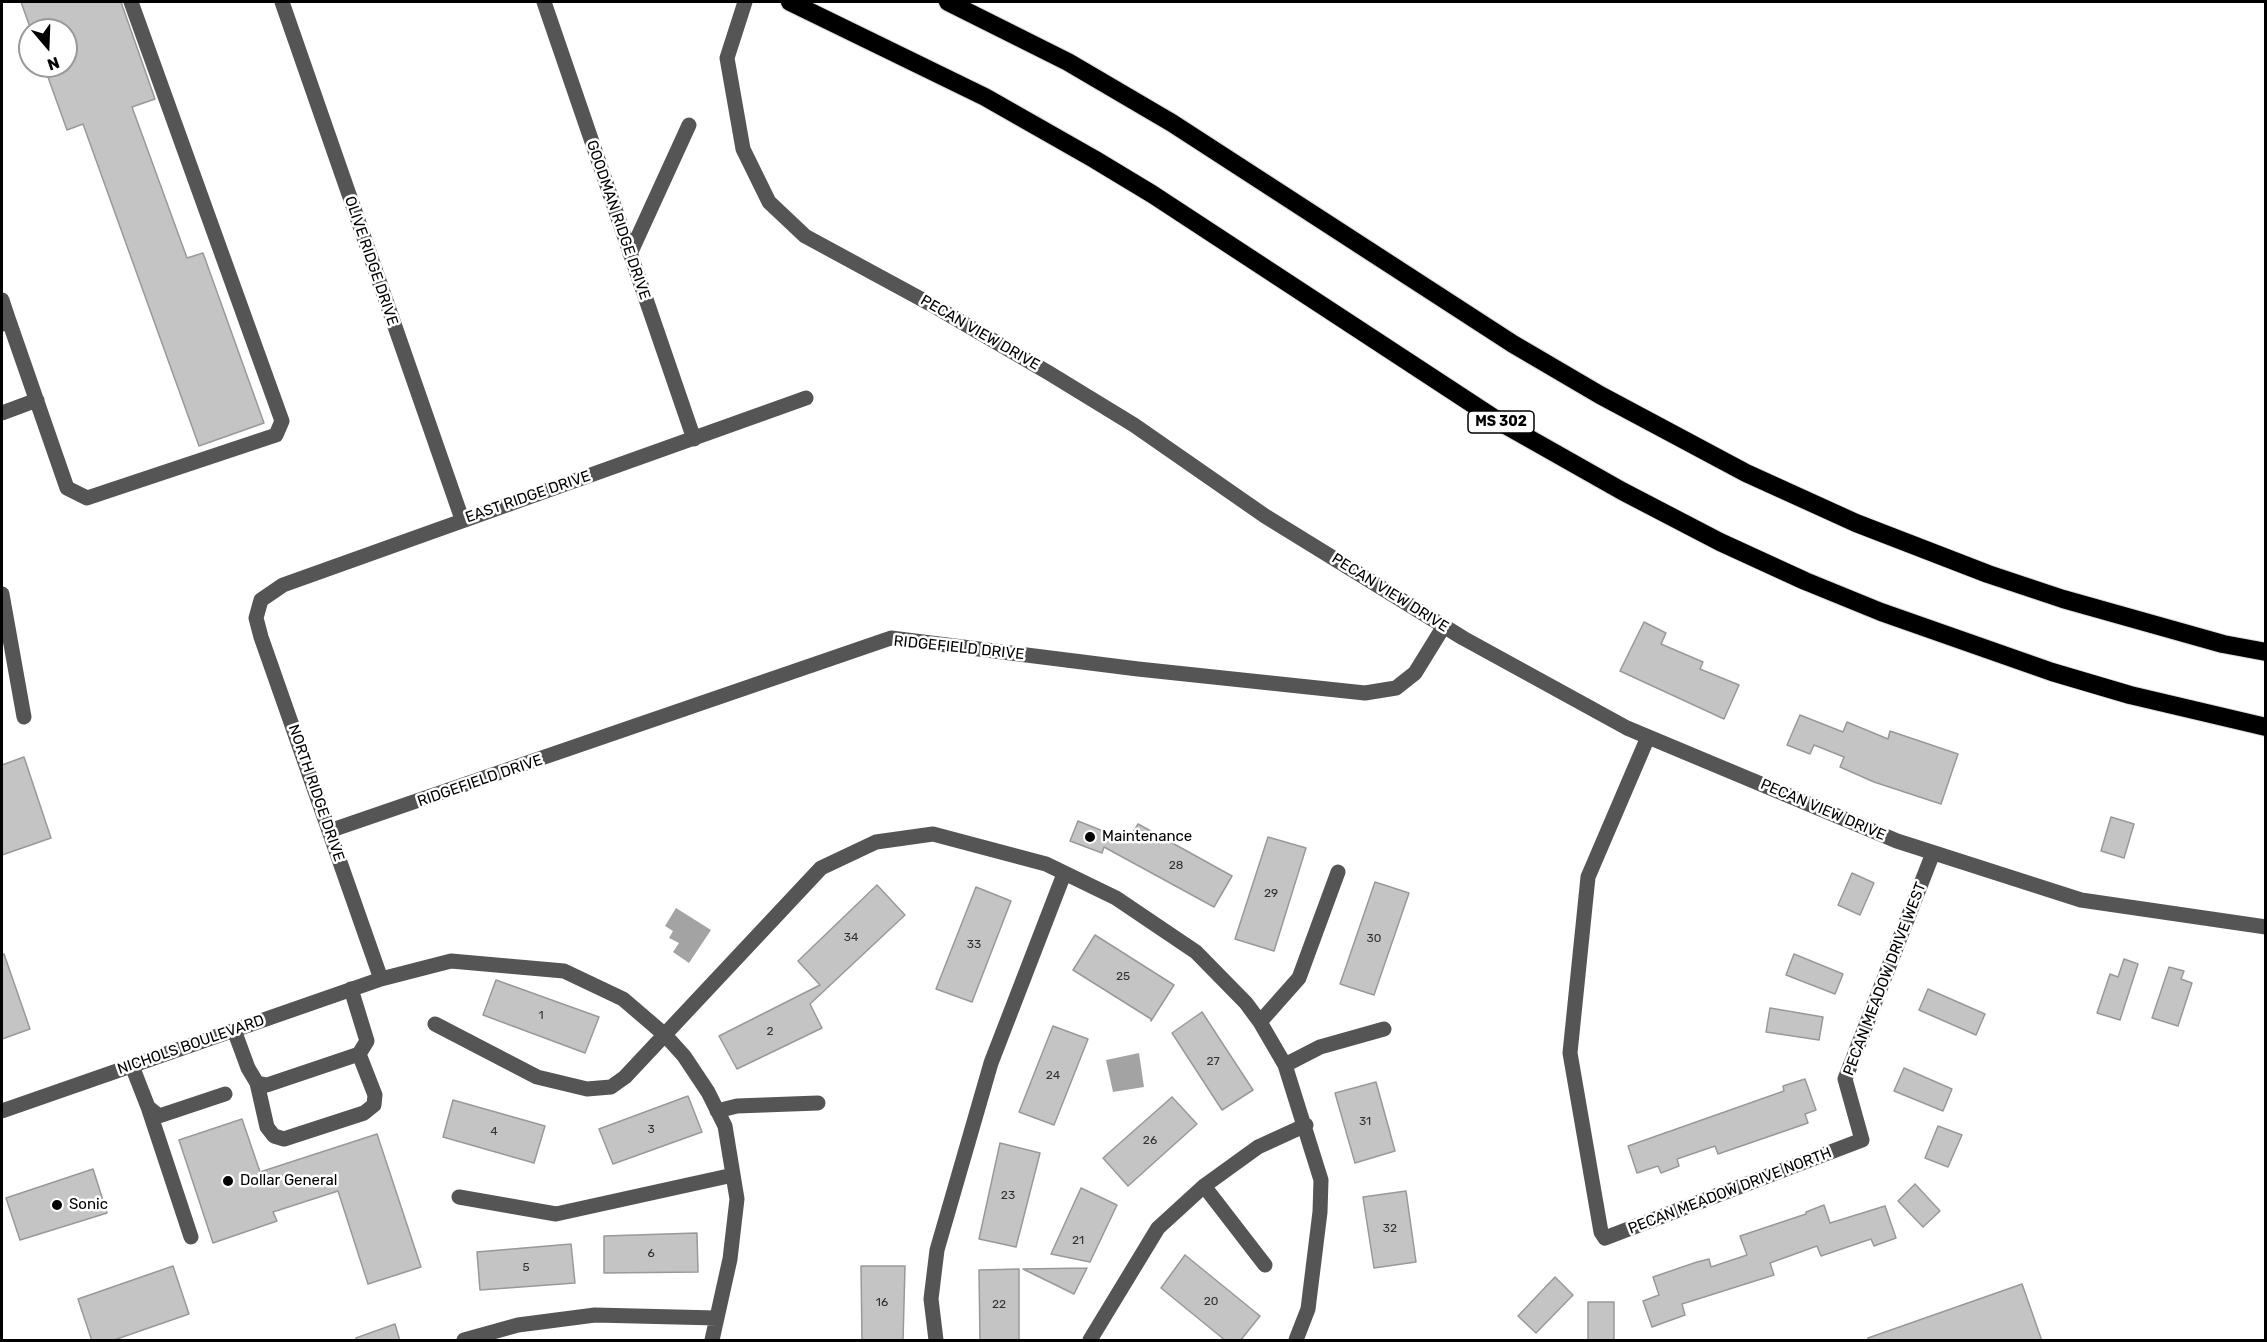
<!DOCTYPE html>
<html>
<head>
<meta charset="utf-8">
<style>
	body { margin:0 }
	#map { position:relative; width:2267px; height:1342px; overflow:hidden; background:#fff; font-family:Rubik,sans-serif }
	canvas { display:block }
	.frame { position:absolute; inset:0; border:3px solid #000; pointer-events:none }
	.north { position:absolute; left:18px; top:18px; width:60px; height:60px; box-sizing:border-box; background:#fff; border:2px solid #999; border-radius:50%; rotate:161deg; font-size:16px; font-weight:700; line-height:24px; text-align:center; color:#000 }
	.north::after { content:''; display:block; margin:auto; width:21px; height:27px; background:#000; clip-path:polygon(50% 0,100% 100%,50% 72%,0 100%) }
</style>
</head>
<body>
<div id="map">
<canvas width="2267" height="1342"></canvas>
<div class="frame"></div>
<div class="north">N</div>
</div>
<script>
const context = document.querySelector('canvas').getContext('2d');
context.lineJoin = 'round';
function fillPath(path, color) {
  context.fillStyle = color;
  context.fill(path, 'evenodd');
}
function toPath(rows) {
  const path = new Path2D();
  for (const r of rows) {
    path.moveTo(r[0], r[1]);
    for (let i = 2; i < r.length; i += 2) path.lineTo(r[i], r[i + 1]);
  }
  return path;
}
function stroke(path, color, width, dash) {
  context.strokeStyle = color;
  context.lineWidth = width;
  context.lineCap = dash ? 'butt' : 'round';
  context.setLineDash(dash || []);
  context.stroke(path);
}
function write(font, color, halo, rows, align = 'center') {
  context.font = font + ' Rubik,sans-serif';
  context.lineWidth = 5;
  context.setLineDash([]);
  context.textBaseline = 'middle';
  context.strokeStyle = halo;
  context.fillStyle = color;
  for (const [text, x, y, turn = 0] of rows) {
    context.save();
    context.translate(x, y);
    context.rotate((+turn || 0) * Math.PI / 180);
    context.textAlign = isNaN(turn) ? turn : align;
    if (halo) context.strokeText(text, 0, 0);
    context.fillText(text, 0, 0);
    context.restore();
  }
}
fillPath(toPath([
	[676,908,711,930,689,963,673,952,679,943,669,938,673,931,665,926],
	[1139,1053,1144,1087,1113,1092,1106,1060]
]), '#a3a3a3');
const building = toPath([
	[21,2,121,2,155,99,132,107,187,258,203,253,264,423,199,446,83,124,67,130,44,66,66,66,66,30,31,30,21,2],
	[1644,622,1666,633,1661,644,1703,662,1700,669,1739,685,1724,719,1620,671,1644,622],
	[1800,715,1843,732,1847,722,1888,739,1890,731,1958,754,1941,804,1874,782,1840,767,1844,757,1814,745,1810,754,1787,745,1800,715],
	[24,757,51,838,2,855,2,765,24,757],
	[2111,817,2134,824,2124,858,2101,851,2111,817],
	[1078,821,1128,841,1138,824,1232,876,1214,907,1104,847,1102,853,1070,841,1078,821],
	[1268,837,1306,848,1274,951,1235,939,1268,837],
	[1852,873,1874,883,1860,915,1838,905,1852,873],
	[1375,882,1409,893,1374,995,1340,984,1375,882],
	[877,885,905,915,810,1004,822,1028,737,1069,719,1036,820,985,798,961,877,885],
	[976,887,1011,901,972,1002,936,989,976,887],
	[1095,935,1174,985,1151,1021,1151,1019,1073,970,1095,935],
	[4,954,30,1029,2,1039,2,955,4,954],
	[1794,954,1843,974,1835,994,1786,975,1794,954],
	[2124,959,2138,964,2120,1020,2097,1013,2110,974,2118,977,2124,959],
	[2169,967,2184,971,2181,979,2192,983,2178,1026,2152,1018,2169,967],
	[496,980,599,1017,585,1053,483,1015,496,980],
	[1928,989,1985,1014,1976,1035,1919,1010,1928,989],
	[1770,1008,1823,1017,1819,1040,1766,1032,1770,1008],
	[1202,1012,1253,1090,1222,1110,1172,1033,1202,1012],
	[1053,1026,1088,1039,1054,1125,1019,1112,1053,1026],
	[1904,1068,1952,1089,1943,1111,1894,1091,1904,1068],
	[1805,1079,1816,1110,1805,1114,1808,1123,1718,1154,1715,1146,1677,1159,1679,1166,1661,1173,1658,1166,1637,1173,1628,1146,1784,1091,1783,1086,1805,1079],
	[1376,1082,1395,1151,1355,1163,1335,1093,1376,1082],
	[688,1096,702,1132,613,1164,599,1129,688,1096],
	[1172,1097,1197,1124,1128,1186,1103,1158,1172,1097],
	[453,1100,545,1126,534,1163,443,1137,453,1100],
	[242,1119,260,1172,377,1134,421,1267,368,1284,338,1191,273,1212,277,1221,213,1243,179,1140,242,1119],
	[1938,1126,1962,1135,1948,1167,1925,1158,1938,1126],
	[1000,1143,1040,1153,1016,1247,979,1239,1000,1143],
	[93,1169,107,1213,20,1240,6,1198,93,1169],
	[1915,1184,1940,1211,1923,1227,1898,1201,1915,1184],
	[1081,1188,1117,1205,1090,1262,1051,1254,1081,1188],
	[1406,1191,1416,1262,1374,1268,1363,1197,1406,1191],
	[1824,1205,1830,1223,1885,1206,1896,1238,1874,1246,1871,1239,1821,1256,1817,1246,1770,1263,1774,1275,1682,1304,1685,1315,1652,1327,1643,1301,1659,1295,1653,1277,1697,1262,1709,1259,1711,1267,1747,1255,1740,1236,1806,1214,1806,1212,1824,1205],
	[697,1233,698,1272,604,1273,604,1236,697,1233],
	[571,1244,575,1283,480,1290,477,1252,571,1244],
	[1185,1255,1260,1316,1240,1341,1226,1341,1161,1288,1185,1255],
	[173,1266,189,1314,111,1341,92,1341,78,1299,173,1266],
	[861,1266,905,1266,903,1341,862,1341,861,1266],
	[1087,1268,1074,1294,1023,1269,1087,1268],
	[1019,1269,1019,1341,980,1341,979,1270,1019,1269],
	[1555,1277,1573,1295,1536,1333,1518,1316,1555,1277],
	[2022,1284,2042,1341,1868,1341,1868,1338,2022,1284],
	[1588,1302,1614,1302,1614,1341,1588,1341,1588,1302],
	[395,1324,400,1341,356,1341,356,1338,395,1324]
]);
fillPath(building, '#c4c4c4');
stroke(building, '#999', 1.5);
const highway = toPath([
	[790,2,985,97,1094,159,1152,194,1500,422,1622,491,1720,542,1805,581,1881,612,2052,672,2130,695,2266,727],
	[948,2,1068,62,1172,123,1513,344,1600,395,1746,473,1856,523,1988,574,2063,599,2223,644,2266,652]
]);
stroke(highway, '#dbdbdb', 20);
stroke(toPath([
	[282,2,462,519],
	[544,2,694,439],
	[745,2,727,58,743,149,769,202,805,236,934,306,1049,373,1134,425,1265,516,1463,638,1627,728,1897,841,2081,900,2266,927],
	[630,254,689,125],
	[2,300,9,321,2,324],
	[9,321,67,488,87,498,276,435,282,421,131,2],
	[2,413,37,400],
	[2,594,24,717],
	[1648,737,1588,877,1570,1053,1601,1232,1605,1238,1862,1140,1845,1079,1933,853],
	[329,831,891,638,1138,669,1365,693,1396,688,1415,673,1444,626],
	[381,979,261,637,256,618,261,600,283,585,806,398],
	[1260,1022,1299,978,1338,872],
	[435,1024,537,1077,587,1089,611,1087,625,1077,821,868,876,842,933,834,1046,864,1116,898,1196,952,1246,1003,1260,1022,1285,1065,1321,1180,1320,1212,1308,1309,1296,1340],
	[234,1030,248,1068,257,1083,267,1085,359,1054,367,1041,351,989],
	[1285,1065,1320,1047,1384,1029],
	[132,1066,148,1107,159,1116,225,1094],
	[257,1083,267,1127,274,1136,284,1139,364,1113,374,1105,375,1095,359,1054],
	[148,1107,191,1237],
	[2,1111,381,979,451,961,564,971,623,999,665,1035,684,1056,708,1092,725,1126,737,1199,730,1259,712,1340],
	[717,1111,737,1106,818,1103],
	[1204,1186,1265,1265],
	[459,1197,556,1214,733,1175],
	[464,1340,518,1325,595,1315,717,1318],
	[936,1340,931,1299,937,1250,991,1063,1064,874],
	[1090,1340,1158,1228,1204,1186,1258,1147,1306,1125]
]), '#555', 15);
stroke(highway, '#000', 18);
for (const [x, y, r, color] of [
	[1090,837,6,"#000"],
	[228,1181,6,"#000"],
	[57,1205,6,"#000"]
]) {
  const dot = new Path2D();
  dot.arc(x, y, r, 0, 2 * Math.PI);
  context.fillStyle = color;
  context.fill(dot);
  stroke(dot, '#fff', 2);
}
write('12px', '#313131', null, [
	["28",1176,866],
	["29",1271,894],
	["34",851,938],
	["30",1374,939],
	["33",974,945],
	["25",1123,977],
	["1",541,1016],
	["2",770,1032],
	["27",1213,1062],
	["24",1053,1076],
	["31",1365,1122],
	["3",651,1130],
	["4",494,1132],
	["26",1150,1141],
	["23",1008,1196],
	["32",1390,1229],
	["21",1078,1241],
	["6",651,1254],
	["5",526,1268],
	["20",1211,1302],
	["16",882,1303],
	["22",999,1305]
]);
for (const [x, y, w] of [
	[1501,422,66]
]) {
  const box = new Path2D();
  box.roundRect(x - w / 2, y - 11, w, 22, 4.5);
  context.fillStyle = '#fff';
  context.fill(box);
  stroke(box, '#000', 1.5);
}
write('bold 14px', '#000', null, [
	["MS 302",1501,422]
]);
write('15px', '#000', '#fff', [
	["GOODMAN RIDGE DRIVE",618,220,71],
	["OLIVE RIDGE DRIVE",371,261,71],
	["PECAN VIEW DRIVE",980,333,30],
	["EAST RIDGE DRIVE",528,497,-19],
	["PECAN VIEW DRIVE",1390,593,32],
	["RIDGEFIELD DRIVE",959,648,6],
	["RIDGEFIELD DRIVE",480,781,-19],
	["NORTH RIDGE DRIVE",316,793,71],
	["PECAN VIEW DRIVE",1823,810,23],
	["PECAN MEADOW DRIVE WEST",1885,979,-69],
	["NICHOLS BOULEVARD",191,1045,-19],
	["PECAN MEADOW DRIVE NORTH",1730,1191,-21]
]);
write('15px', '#000', '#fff', [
	["Maintenance",1102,837],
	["Dollar General",240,1181],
	["Sonic",69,1205]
], 'left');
</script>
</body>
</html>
